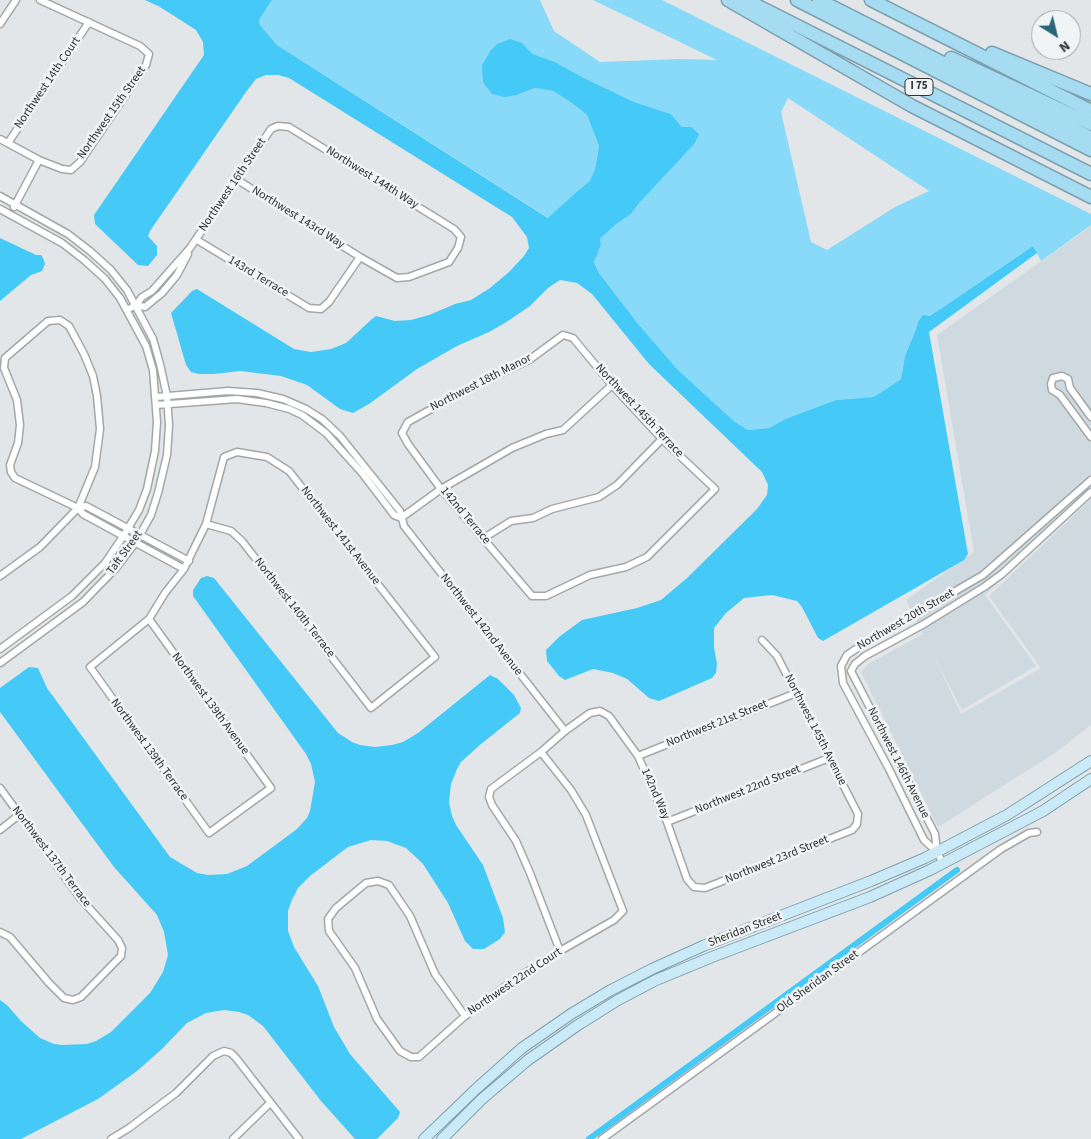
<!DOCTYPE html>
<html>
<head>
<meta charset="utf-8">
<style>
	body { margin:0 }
	#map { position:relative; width:1091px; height:1139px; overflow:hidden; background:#e3e6e8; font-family:"Source Sans 3",sans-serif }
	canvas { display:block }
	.north { position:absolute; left:1031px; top:10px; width:50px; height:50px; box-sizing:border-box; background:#f0f4f5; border:1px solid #a3a6a7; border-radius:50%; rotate:144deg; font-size:14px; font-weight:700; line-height:20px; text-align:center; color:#303132 }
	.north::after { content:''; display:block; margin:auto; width:18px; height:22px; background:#28667c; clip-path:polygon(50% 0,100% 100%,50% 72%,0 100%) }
</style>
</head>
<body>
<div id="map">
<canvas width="1091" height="1139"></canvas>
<div class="north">N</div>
</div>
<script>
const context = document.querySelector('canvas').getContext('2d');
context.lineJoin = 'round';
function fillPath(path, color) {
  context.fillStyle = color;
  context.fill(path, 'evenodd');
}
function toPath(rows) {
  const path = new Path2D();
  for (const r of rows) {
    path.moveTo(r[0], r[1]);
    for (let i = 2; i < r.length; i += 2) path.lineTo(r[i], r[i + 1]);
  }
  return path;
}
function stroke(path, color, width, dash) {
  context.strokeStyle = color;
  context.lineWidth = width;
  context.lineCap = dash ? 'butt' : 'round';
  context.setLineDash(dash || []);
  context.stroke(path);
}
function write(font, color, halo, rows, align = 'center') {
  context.font = font + ' "Source Sans 3",sans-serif';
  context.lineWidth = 5;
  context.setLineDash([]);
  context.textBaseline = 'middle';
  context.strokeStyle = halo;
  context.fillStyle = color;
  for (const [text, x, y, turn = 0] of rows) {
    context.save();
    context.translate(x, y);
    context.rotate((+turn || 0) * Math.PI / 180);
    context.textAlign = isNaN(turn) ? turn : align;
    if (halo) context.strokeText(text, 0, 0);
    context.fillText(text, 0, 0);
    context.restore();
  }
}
fillPath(toPath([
	[1091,226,1091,496,985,595,1036,666,962,710,933,654,961,714,1041,668,989,596,1091,499,1091,725,1055,753,938,827,861,672,868,664,923,634,906,600,974,552,937,335]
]), '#cedadf');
fillPath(toPath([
	[272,0,540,0,554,31,600,62,680,59,717,60,593,0,662,0,1091,214,1091,225,1041,261,1033,246,942,308,918,322,916,329,905,356,901,379,883,391,873,397,836,400,785,419,769,428,748,430,735,422,678,370,639,325,599,273,594,261,601,245,600,239,615,225,631,214,640,202,682,127,671,114,634,102,582,77,555,62,533,54,522,43,517,95,535,88,553,91,572,103,587,115,599,146,595,169,590,182,573,195,549,218,277,45,260,25,259,20],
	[788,98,929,191,895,207,827,250,811,242,781,112]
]), '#89d9f8');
fillPath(toPath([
	[145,0,272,0,259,20,260,25,277,45,548,218,573,195,590,181,595,169,599,146,587,115,572,103,553,91,535,88,517,95,505,97,492,94,483,82,482,65,491,50,497,44,510,39,522,43,533,54,555,62,582,77,634,102,671,114,682,127,691,127,699,134,695,143,640,202,631,214,615,225,600,239,601,245,594,262,599,273,639,325,678,370,735,422,748,430,769,428,785,419,836,400,873,397,883,391,901,379,905,356,916,329,918,322,923,315,929,316,942,308,1033,246,1037,253,929,332,968,554,964,560,823,641,818,638,802,607,797,601,772,595,744,598,726,613,714,628,714,647,717,664,716,673,712,678,659,701,649,698,627,679,613,673,593,669,565,680,559,676,547,661,546,650,559,637,582,620,637,608,661,600,687,578,757,509,767,495,768,485,762,472,649,364,592,294,577,283,560,280,548,288,530,306,505,323,489,332,457,346,417,369,369,404,353,413,340,409,307,385,281,376,240,371,214,374,199,374,191,372,186,365,171,313,192,291,197,289,294,349,311,352,331,349,346,343,372,319,376,316,395,321,411,320,429,315,455,304,471,300,490,288,509,272,524,256,529,248,527,237,512,217,289,78,278,75,266,75,256,79,246,92,150,231,148,236,157,246,157,255,148,266,138,265,95,224,94,215,204,55,203,42,196,30,160,7],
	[0,238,36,255,41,255,43,258,45,264,42,271,31,275,0,301],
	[207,576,214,578,338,733,352,742,360,745,375,747,392,745,403,742,418,733,490,675,498,679,514,695,521,708,520,713,481,744,461,762,457,769,451,784,449,802,452,816,456,825,483,865,503,918,505,932,500,939,484,949,473,949,465,941,448,903,423,864,406,848,387,841,371,840,348,847,310,876,298,888,291,902,288,911,288,931,294,947,318,986,334,1027,350,1054,400,1112,398,1118,377,1139,355,1139,321,1101,263,1026,248,1015,239,1012,224,1010,206,1013,187,1023,162,1049,137,1071,98,1099,21,1139,0,1139,0,1000,7,1005,21,1021,40,1038,54,1044,62,1045,87,1044,96,1041,111,1032,150,993,163,972,168,955,164,932,157,915,114,867,0,712,0,688,29,667,38,668,47,688,170,857,197,873,208,875,227,874,247,866,297,829,307,818,310,811,315,782,311,764,306,754,193,596,193,590,201,578]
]), '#45caf7');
stroke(toPath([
	[589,1139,957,870]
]), '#45caf7', 6);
const minor = toPath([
	[0,24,16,0],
	[0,139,39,160,62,169,71,170,80,162,146,65,149,54,140,46,40,0],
	[8,143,89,22],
	[236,179,360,257],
	[0,196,68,234,90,251,111,270,127,290,153,339,160,364,167,396,169,425,167,455,158,493,151,515,136,542,116,568,83,602,0,663],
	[14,207,39,160],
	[0,209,62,243,84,260,105,279,120,298,146,346,153,370,157,422,155,451,147,489,139,510,124,535,105,563,72,596,0,649],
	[136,305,145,307,162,293,177,275,188,254],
	[127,310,136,305,142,297,152,291,190,248,271,129,278,126,289,127,454,229,461,237,458,248,449,262,409,277,397,278,360,257,329,302,321,309,309,308,197,240],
	[563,335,573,338,612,385,662,439,715,489,647,557,626,567,590,575,546,596,532,596,441,489,408,444,402,433,408,422,462,392,529,360,563,335],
	[156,397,228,391,257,393,283,399,306,409,322,419,340,436,400,511,404,526,565,731],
	[156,405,237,399,266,403,289,409,302,415,326,433,362,473,394,515,401,518],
	[1091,417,1070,388,1068,379,1062,376,1053,378,1051,384,1052,390,1060,395,1091,437],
	[78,508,86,506,189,561],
	[401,518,441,489,512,448,546,434,563,430,612,385],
	[484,538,511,521,533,518,552,509,599,497,617,485,662,439],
	[0,576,40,547,78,508,95,467,100,429,97,396,93,376,84,354,69,326,60,320,48,321,5,358,4,368,17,400,20,425,18,443,10,465,11,472,15,478,78,508,83,514,184,569],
	[149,619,271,788,209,833,90,667,149,619,165,593,184,569,206,524,224,457,237,452,267,457,289,471,435,657,371,708,242,541,231,531,206,524],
	[638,756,796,693],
	[0,788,81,899,118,940,122,948,121,956,81,997,73,1000,64,998,49,983,10,937,0,932],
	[667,822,829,758],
	[0,830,19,815],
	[937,852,924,840,889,769,843,683,841,666,847,655,859,647,983,575,1091,480],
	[943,864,937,852,935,834,851,671,855,664,865,656,924,624,984,587,1002,574,1091,492],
	[560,951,530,873,516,841,492,805,489,797,491,789,541,752,565,731,590,713,600,711,609,716,638,756,667,822,687,879,694,887,705,888,852,830,857,824,858,814,777,656,762,640],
	[465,1016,435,974,410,916,389,885,378,881,366,883,336,908,328,919,329,931,355,968,377,1019,400,1051,411,1057,419,1057,465,1016,517,978,560,951,614,920,623,911,586,815,571,790,541,752],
	[111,1139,129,1128,176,1093,213,1056,224,1051,231,1053,236,1058,299,1139],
	[233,1139,270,1103],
	[602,1139,1001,849,1029,833,1037,832]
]);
const primary = toPath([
	[424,1139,476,1089,522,1048,571,1014,611,990,652,969,703,946,871,881,925,858,1007,815,1091,761],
	[442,1139,482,1099,528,1060,578,1025,618,1000,656,980,712,957,870,897,930,870,1043,811,1091,779]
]);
const motorway = toPath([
	[728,0,912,106,1091,197],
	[746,0,1091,174],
	[797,0,1091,150],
	[819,0,1091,138],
	[871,0,1091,111],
	[992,53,1091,94],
	[951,58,1091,124]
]);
stroke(minor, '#a3a7a8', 9);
stroke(primary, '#7da0af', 12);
stroke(motorway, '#7da0af', 15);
stroke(minor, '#fff', 6);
stroke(primary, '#caeaf7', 10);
stroke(motorway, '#a6dcf2', 12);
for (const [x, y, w] of [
	[919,87,28]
]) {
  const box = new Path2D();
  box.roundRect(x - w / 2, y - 8.5, w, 17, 4);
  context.fillStyle = '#f0f4f5';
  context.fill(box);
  stroke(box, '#303132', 1);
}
write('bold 11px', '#303132', null, [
	["I 75",919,87]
]);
write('12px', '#303132', '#f0f4f5', [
	["Northwest 14th Court",48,83,-56],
	["Northwest 15th Street",112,113,-55],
	["Northwest 144th Way",372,178,32],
	["Northwest 16th Street",233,185,-56],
	["Northwest 143rd Way",298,218,32],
	["143rd Terrace",258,277,31],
	["Northwest 18th Manor",481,383,-27],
	["Northwest 145th Terrace",639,411,47],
	["142nd Terrace",465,516,50],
	["Northwest 141st Avenue",340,536,52],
	["Taft Street",125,553,-54],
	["Northwest 140th Terrace",294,608,52],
	["Northwest 20th Street",906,620,-30],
	["Northwest 142nd Avenue",481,625,52],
	["Northwest 139th Avenue",210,704,54],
	["Northwest 21st Street",717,724,-22],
	["Northwest 145th Avenue",815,730,63],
	["Northwest 139th Terrace",149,750,54],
	["Northwest 146th Avenue",898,763,63],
	["Northwest 22nd Street",748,790,-22],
	["142nd Way",655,794,66],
	["Northwest 137th Terrace",51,857,53],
	["Northwest 23rd Street",777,860,-22],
	["Sheridan Street",745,930,-21],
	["Northwest 22nd Court",515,982,-34],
	["Old Sheridan Street",818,982,-36]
]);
</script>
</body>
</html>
